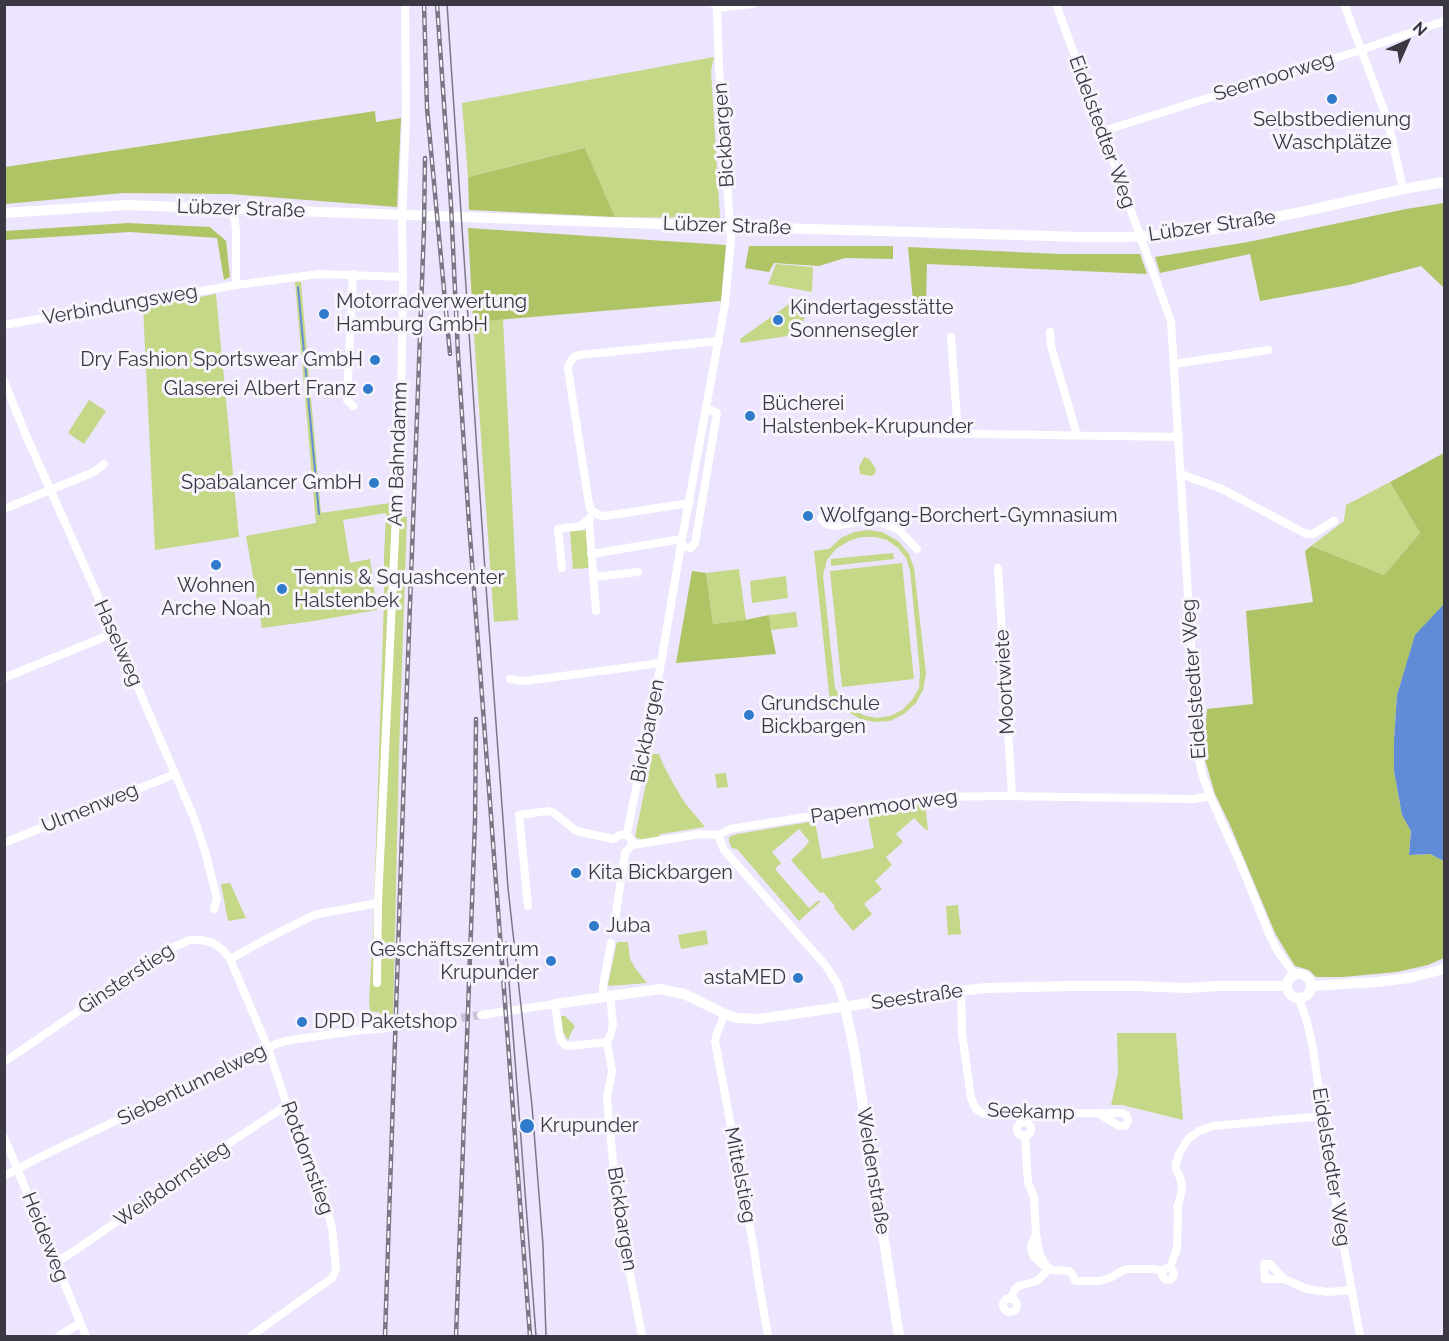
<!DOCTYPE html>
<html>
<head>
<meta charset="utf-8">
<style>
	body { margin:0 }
	#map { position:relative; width:1449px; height:1341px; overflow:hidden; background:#ede4fd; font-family:Raleway,sans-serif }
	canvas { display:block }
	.frame { position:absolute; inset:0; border:6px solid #3b3743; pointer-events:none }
	.north { position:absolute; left:1377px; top:12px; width:60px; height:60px; -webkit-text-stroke:4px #f7f5fb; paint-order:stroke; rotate:45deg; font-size:16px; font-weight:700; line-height:24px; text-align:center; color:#3b3743 }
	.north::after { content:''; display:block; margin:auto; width:21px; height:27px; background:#3b3743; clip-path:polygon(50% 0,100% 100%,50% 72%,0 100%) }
</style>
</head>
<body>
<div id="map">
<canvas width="1449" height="1341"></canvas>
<div class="frame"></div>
<div class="north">N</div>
</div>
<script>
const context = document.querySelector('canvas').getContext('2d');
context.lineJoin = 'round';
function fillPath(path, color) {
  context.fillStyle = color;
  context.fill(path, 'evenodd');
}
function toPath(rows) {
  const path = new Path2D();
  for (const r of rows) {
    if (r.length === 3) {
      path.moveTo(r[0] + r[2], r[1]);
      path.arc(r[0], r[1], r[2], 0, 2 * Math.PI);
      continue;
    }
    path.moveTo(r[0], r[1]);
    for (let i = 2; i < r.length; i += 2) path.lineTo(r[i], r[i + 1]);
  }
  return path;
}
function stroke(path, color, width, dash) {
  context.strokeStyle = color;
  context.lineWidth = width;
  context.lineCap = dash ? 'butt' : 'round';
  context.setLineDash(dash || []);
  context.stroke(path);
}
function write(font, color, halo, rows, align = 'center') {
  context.font = font + ' Raleway,sans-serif';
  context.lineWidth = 6;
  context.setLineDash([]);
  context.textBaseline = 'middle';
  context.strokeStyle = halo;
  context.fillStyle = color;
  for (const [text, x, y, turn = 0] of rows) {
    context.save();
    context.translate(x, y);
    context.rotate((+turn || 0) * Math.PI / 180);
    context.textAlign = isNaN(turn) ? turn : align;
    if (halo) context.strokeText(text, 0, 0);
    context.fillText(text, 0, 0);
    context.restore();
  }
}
fillPath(toPath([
	[714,57,711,71,720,218,615,217,585,148,468,177,462,103],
	[776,264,813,267,812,292,768,284],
	[295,282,301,282,321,513,390,503,390,512,388,513,407,517,399,752,393,1021,385,1021,379,1012,370,1012,369,1000,373,936,384,600,384,557,386,513,343,520,350,563,370,559,377,610,314,621,262,628,246,536,316,523],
	[216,294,239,537,155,550,143,307],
	[799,297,808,298,801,334,741,343,740,339],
	[503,319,518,620,494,622,473,322],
	[89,400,106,411,84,444,68,433],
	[864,457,869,459,876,469,875,473,872,476,860,474,859,467],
	[1390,482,1420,533,1384,575,1311,546,1344,521,1346,505],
	[586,530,589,568,573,569,570,531],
	[868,530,882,532,898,541,909,554,914,568,926,674,923,690,916,703,904,714,890,721,875,722,860,719,847,711,831,712,814,551,829,549,841,538,854,532],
	[861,537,875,537,887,540,898,548,906,558,910,570,920,673,919,688,912,700,902,710,890,716,876,718,863,715,851,708,842,699,835,688,823,575,827,560,836,549,849,541],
	[893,553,894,559,831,566,831,559],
	[902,563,914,679,842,687,830,571],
	[739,569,746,620,713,624,706,573],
	[786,576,788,598,752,603,750,581],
	[796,612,798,627,771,630,769,615],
	[652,754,659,754,663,764,674,785,685,803,705,827,661,834,657,838,642,840,635,837],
	[726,773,728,787,717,788,715,774],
	[925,803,928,830,926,830,914,818,896,834,903,842,886,857,892,865,875,881,882,889,864,904,872,914,853,931,834,908,835,906,823,892,820,893,791,860,805,847,809,841,799,829,772,852,781,863,775,869,809,908,819,900,820,902,799,921,737,849,732,848,729,842,729,838,731,836,737,834,809,822,811,827,811,822,815,822,822,859,874,848,867,812],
	[230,883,246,918,228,921,221,884],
	[958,905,961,934,948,935,946,906],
	[706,930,708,944,681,949,678,935],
	[617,942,628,942,630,959,635,968,647,983,609,986,608,984],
	[561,1016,565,1016,575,1026,570,1035,568,1040,563,1032],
	[1117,1033,1176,1033,1183,1120,1122,1105,1111,1105,1118,1073]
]), '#c4d888');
fillPath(toPath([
	[375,111,376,122,401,118,397,207,230,194,123,193,5,204,5,167],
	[585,148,615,217,469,210,468,177],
	[1444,203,1444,288,1421,266,1349,285,1260,301,1250,254,1160,273,1155,257,1248,242,1406,209],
	[128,223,210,227,226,241,230,277,224,280,217,238,130,232,5,240,5,231],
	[468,228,726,245,721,301,473,322],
	[749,246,893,246,893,259,845,258,819,266,774,263,769,272,745,268],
	[908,247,1059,254,1140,254,1147,274,927,264,926,301,913,301],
	[1444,453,1444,604,1415,636,1397,695,1394,740,1394,771,1402,815,1411,830,1409,855,1430,854,1444,861,1444,958,1428,965,1397,972,1343,977,1316,977,1309,970,1295,966,1285,950,1275,933,1230,825,1215,794,1205,760,1204,746,1207,709,1253,704,1246,611,1313,602,1305,551,1311,546,1384,575,1420,533,1390,482],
	[692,571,706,573,713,624,745,620,769,615,771,630,776,654,676,663]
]), '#aec465');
fillPath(toPath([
	[1444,604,1444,861,1430,854,1409,855,1411,831,1402,815,1394,771,1394,740,1397,695,1415,635]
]), '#608bd7');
stroke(toPath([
	[298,287,319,514]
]), '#608bd7', 2);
stroke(toPath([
	[390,1028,481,1015]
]), '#c9c1d8', 8, [8, 4]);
stroke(toPath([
	[1056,4,1171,321,1193,677,1198,752,1202,774,1210,796,1242,867,1270,936,1277,950,1294,974],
	[1344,4,1388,121,1403,189],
	[717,8,753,4],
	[1103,131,1361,50,1444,21],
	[233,208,236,230,236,285,319,274,403,277],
	[353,274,347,400,353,406],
	[4,325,236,285],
	[1050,332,1051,346,1077,435],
	[951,337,958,433],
	[1174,364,1268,350],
	[4,381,25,433,117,639,194,818,205,851,217,899,214,909],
	[914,433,1179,437],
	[1181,474,1222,489,1306,534,1313,534,1334,521],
	[690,503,605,516,599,515,591,510,589,504,568,369,569,364,574,357,579,355,719,341],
	[4,509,94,472,104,464],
	[821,518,826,524,835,526,863,521,883,523,899,530,917,549],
	[589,520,596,611],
	[681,546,691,548,695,543,717,413,707,408],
	[591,554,682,539],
	[562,568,558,529,581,526,590,518],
	[998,568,1012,796],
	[593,577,638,572],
	[4,678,114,633],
	[510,679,525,681,661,663],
	[718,835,724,850,826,966,838,985,845,1007],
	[4,843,175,774],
	[632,845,700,834,718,835,730,829,932,797,1005,796,1194,799,1210,796],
	[528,906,519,815,548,811,554,813,575,830,581,832,613,839,620,835,627,834],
	[614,927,625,853,632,845,632,841,627,834,661,663,682,539,725,304,731,239,719,69,717,8,714,4],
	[230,959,270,937,310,917,318,914,378,903],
	[377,983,378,903,401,407,403,277,402,226,406,115,405,4],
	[961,990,962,1033,971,1098,976,1109,982,1113,987,1114,1122,1113,1127,1116,1128,1121,1125,1126,1119,1126,1099,1114],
	[610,995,613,1024,611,1034,607,1042,612,1071,607,1098,613,1162,629,1268,642,1336],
	[603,996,603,986,611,943],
	[1299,999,1307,1022,1312,1043,1337,1208,1360,1336],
	[725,1014,717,1033,715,1041,754,1249,757,1272,768,1336],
	[481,1015,555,1004,560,1039,565,1045,570,1046,607,1042],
	[4,1062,171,948,190,940,201,940,213,943,222,949,230,959,268,1048,287,1105,307,1147,322,1190,332,1228,336,1269,332,1278,251,1336],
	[1024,1129,7],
	[1025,1135,1028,1183,1034,1197,1036,1233,1039,1252,1045,1264],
	[4,1137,86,1336],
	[4,1176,38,1158,274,1045,285,1041,297,1039,362,1030,390,1028],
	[1036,1233,1031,1246,1032,1252,1034,1257,1043,1265,1053,1270,1069,1271,1073,1275,1075,1281,1099,1281,1110,1278,1122,1271,1128,1269,1155,1269,1163,1271],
	[56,1262,73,1252,228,1144,287,1105],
	[1168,1274,6],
	[1170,1268,1177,1248,1178,1214,1177,1207,1180,1199,1182,1188,1181,1180,1176,1169,1176,1163,1180,1152,1188,1139,1199,1131,1213,1126,1322,1116],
	[1284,1279,1265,1279,1264,1264,1270,1264,1284,1279,1307,1289,1328,1292,1352,1290],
	[1010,1305,7],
	[1010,1299,1015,1289,1019,1286,1037,1281,1050,1268],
	[59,1336,80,1323]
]), '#fff', 8);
stroke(toPath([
	[4,213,126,205,743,227,1083,237,1127,237,1180,234,1215,229,1306,211,1403,189,1444,182],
	[1299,986,12],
	[1311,986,1377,982,1409,978,1444,969],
	[555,1004,660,989,684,994,725,1014,737,1018,758,1019,931,994,986,988,1071,986,1137,986,1186,988,1217,986,1286,986],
	[845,1007,854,1049,899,1336]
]), '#fff', 10);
stroke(toPath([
	[447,4,487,600,508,888,532,1106,543,1245,546,1336],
	[506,942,536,1336]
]), '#7c7687', 1.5);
const rail = toPath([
	[424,4,427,108,450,354],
	[437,4,451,205,458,354,469,523,530,1336],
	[385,1336,407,685,424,228,425,158],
	[456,1336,475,821,476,719]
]);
stroke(rail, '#7c7687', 4.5);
stroke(rail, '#f7f5fb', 2, [7]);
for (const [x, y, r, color] of [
	[1332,99,6,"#2f7acb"],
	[324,314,6,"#2f7acb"],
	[778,320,6,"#2f7acb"],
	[375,360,6,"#2f7acb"],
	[368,389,6,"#2f7acb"],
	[750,416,6,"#2f7acb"],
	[374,483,6,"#2f7acb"],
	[808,516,6,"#2f7acb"],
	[216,565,6,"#2f7acb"],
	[282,589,6,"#2f7acb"],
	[749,715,6,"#2f7acb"],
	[576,873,6,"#2f7acb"],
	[594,926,6,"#2f7acb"],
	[551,961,6,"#2f7acb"],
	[798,978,6,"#2f7acb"],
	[302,1022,6,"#2f7acb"],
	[527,1126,8,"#2f7acb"]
]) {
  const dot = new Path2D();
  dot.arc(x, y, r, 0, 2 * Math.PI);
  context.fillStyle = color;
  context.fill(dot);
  stroke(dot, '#f7f5fb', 2);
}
write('20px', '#3b3743', '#f7f5fb', [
	["Seemoorweg",1274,77,-17],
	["Eidelstedter Weg",1102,132,70],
	["Bickbargen",724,135,-94],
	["Lübzer Straße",241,209,2],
	["Lübzer Straße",727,226,2],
	["Lübzer Straße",1212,226,-8],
	["Verbindungsweg",120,305,-10],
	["Am Bahndamm",398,454,-88],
	["Haselweg",118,643,66],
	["Eidelstedter Weg",1194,679,-94],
	["Moortwiete",1005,682,-93],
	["Bickbargen",648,731,-79],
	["Papenmoorweg",884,807,-8],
	["Ulmenweg",90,808,-22],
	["Ginsterstieg",126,979,-34],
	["Seestraße",917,997,-8],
	["Siebentunnelweg",192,1085,-26],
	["Seekamp",1031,1112,2],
	["Rotdornstieg",307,1158,70],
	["Eidelstedter Weg",1331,1167,81],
	["Weidenstraße",873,1171,81],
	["Mittelstieg",740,1175,79],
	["Weißdornstieg",172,1184,-35],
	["Bickbargen",622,1219,81],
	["Heideweg",45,1237,68]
]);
write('20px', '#3b3743', '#f7f5fb', [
	["Selbstbedienung",1332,120,"center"],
	["Waschplätze",1332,143,"center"],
	["Motorradverwertung",336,302],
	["Hamburg GmbH",336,325],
	["Kindertagesstätte",790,308],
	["Sonnensegler",790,331],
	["Dry Fashion Sportswear GmbH",363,360,"right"],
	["Glaserei Albert Franz",356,389,"right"],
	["Bücherei",762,404],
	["Halstenbek-Krupunder",762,427],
	["Spabalancer GmbH",362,483,"right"],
	["Wolfgang-Borchert-Gymnasium",820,516],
	["Tennis & Squashcenter",294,578],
	["Halstenbek",294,601],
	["Wohnen",216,586,"center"],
	["Arche Noah",216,609,"center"],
	["Grundschule",761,704],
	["Bickbargen",761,727],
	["Kita Bickbargen",588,873],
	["Juba",606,926],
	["Geschäftszentrum",539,950,"right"],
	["Krupunder",539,973,"right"],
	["astaMED",786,978,"right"],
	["DPD Paketshop",314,1022],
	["Krupunder",540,1126]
], 'left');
</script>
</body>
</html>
